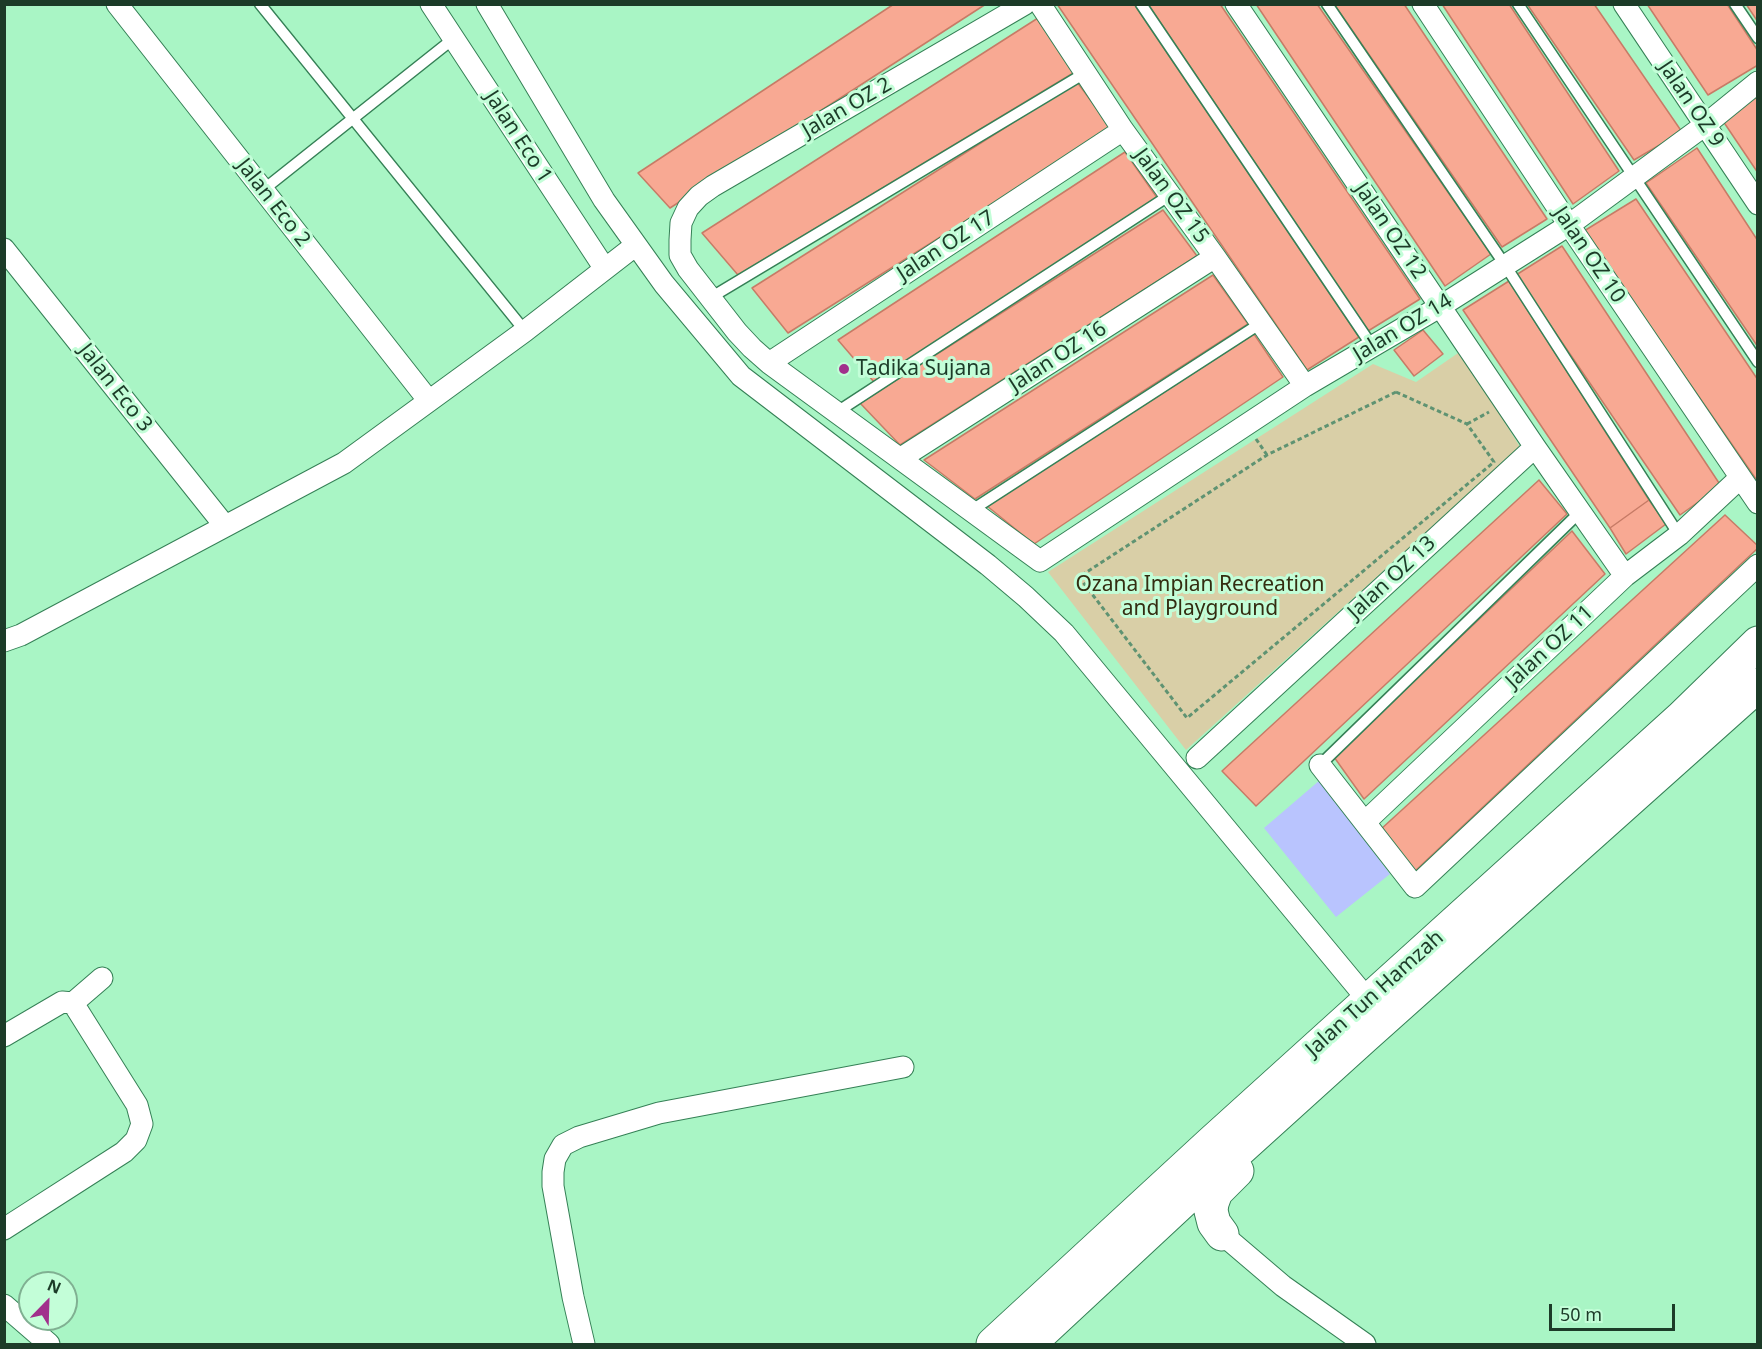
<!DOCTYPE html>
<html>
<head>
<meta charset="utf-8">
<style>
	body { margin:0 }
	#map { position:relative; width:1762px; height:1349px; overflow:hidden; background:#a9f5c5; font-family:"Noto Sans",sans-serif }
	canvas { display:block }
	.frame { position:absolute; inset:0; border:6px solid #1c3b28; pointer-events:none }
	.north { position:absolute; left:18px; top:1271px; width:60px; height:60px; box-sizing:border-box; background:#c3fed8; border:2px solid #80b092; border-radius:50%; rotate:23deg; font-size:16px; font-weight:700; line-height:24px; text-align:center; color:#1c3b28 }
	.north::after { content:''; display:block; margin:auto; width:21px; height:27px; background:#a1308c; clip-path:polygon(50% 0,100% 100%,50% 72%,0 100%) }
	.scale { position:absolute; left:1549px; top:1304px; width:126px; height:27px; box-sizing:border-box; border:3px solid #1c3b28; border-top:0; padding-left:8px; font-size:18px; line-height:21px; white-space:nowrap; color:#1c3b28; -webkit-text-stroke:4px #c3fed8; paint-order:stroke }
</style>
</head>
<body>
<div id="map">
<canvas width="1762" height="1349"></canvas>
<div class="frame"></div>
<div class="north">N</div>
<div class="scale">50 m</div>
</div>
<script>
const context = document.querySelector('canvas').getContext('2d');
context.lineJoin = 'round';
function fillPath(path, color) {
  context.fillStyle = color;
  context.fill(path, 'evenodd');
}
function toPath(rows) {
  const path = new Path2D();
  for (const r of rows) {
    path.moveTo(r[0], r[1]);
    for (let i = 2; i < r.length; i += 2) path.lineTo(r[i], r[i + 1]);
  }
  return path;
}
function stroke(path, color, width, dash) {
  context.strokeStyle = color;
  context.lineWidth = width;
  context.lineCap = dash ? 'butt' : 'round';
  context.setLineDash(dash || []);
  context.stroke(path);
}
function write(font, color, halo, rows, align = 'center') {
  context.font = font + ' "Noto Sans",sans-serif';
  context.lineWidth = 6;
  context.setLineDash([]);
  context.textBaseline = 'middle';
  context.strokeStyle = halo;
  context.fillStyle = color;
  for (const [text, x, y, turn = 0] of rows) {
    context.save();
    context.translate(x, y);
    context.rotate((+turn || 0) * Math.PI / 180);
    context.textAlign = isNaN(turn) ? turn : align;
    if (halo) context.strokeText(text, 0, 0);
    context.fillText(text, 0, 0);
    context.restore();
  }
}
fillPath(toPath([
	[1461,351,1520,447,1186,750,1048,572,1373,364,1416,382]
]), '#d9cfa7');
fillPath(toPath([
	[1320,780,1390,874,1336,917,1264,828]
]), '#b9c4fe');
const building = toPath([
	[894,4,986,4,670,208,638,173,894,4],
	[1057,4,1134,4,1359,337,1307,370,1057,4],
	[1148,4,1220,4,1420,299,1368,331,1148,4],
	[1256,4,1317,4,1491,254,1445,286,1256,4],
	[1334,4,1404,4,1547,219,1502,247,1334,4],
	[1442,4,1509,4,1619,171,1573,204,1442,4],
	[1527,4,1594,4,1682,132,1634,160,1527,4],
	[1647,4,1727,4,1758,51,1758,65,1708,95,1647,4],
	[1746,4,1758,4,1758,22,1746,4],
	[1038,18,1075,72,738,275,702,233,1038,18],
	[1077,82,1112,129,788,333,752,288,1077,82],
	[1758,96,1758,173,1723,121,1758,96],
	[1697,148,1758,241,1758,347,1646,183,1697,148],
	[1125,152,1158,199,874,382,838,340,1125,152],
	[1636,199,1758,380,1758,482,1584,231,1636,199],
	[1163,210,1197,256,900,445,860,403,1163,210],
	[1562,246,1721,486,1680,515,1516,275,1562,246],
	[1213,275,1248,324,975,499,924,460,1213,275],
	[1509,281,1649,500,1610,528,1463,310,1509,281],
	[1423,330,1443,354,1414,376,1394,350,1423,330],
	[1254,334,1283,377,1034,544,987,506,1254,334],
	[1539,480,1567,514,1256,806,1222,771,1539,480],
	[1649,500,1666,524,1626,554,1610,528,1649,500],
	[1725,515,1758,546,1758,548,1414,872,1380,830,1725,515],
	[1572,531,1605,574,1364,799,1334,757,1572,531]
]);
fillPath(building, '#f8a993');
stroke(building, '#c77b66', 1.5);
const service = toPath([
	[260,4,525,331],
	[1141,4,1372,346],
	[1327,4,1505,265,1679,535],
	[1518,4,1758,362],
	[1735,4,1758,38],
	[263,190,453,39],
	[710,298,1085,73],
	[837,412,1170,195],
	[972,510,1261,323],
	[1320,765,1580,512]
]);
const minor = toPath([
	[117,4,429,401],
	[431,4,605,269],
	[487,4,604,200,664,284,741,376,988,565,1026,597,1064,633,1368,1000],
	[1025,4,713,186,699,196,688,208,681,223,680,240,680,255,688,269,737,332,752,348,769,363,1040,561,1305,386,1441,306,1569,225,1705,125,1758,82],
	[1040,4,1123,130,1215,257,1305,386],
	[1236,4,1535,447,1625,576],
	[1423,4,1569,225,1758,503],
	[1624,4,1758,204],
	[4,249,225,526],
	[769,363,1123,130],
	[901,458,1215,257],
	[4,641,21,635,344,463,525,331,636,245],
	[1197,758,1535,447],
	[1320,765,1415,887,1758,565],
	[1365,822,1625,576,1679,535,1740,478],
	[73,1003,102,978],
	[4,1036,62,1002,73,1003,137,1105,142,1124,136,1140,124,1152,4,1229],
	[1222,1234,1283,1286,1365,1344],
	[4,1305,49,1344],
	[584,1344,573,1297,553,1186,553,1172,555,1159,563,1145,579,1137,659,1113,903,1067]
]);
const primary = toPath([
	[1222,1234,1214,1223,1211,1211,1212,1203,1216,1192,1237,1171],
	[993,1344,1211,1143,1681,718,1758,643],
	[1029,1344,1185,1199,1364,1037,1758,685]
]);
stroke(service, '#358056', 13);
stroke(minor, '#358056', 23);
stroke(primary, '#358056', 35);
stroke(toPath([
	[1396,392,1467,424,1494,462,1187,718,1079,577,1267,455,1396,392],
	[1467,424,1489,412],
	[1256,439,1267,455]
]), '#5f9372', 3, [4.5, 3]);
stroke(service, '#fff', 10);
stroke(minor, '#fff', 21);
stroke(primary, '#fff', 33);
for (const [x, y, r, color] of [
	[844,369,6,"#a1308c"]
]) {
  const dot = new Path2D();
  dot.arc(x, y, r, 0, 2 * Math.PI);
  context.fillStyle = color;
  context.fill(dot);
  stroke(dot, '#c3fed8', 2);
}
write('21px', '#1c3b28', '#c3fed8', [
	["Jalan OZ 9",1691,104,56],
	["Jalan OZ 2",847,108,-30],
	["Jalan Eco 1",518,137,57],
	["Jalan OZ 15",1171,196,54],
	["Jalan Eco 2",273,203,52],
	["Jalan OZ 12",1390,231,56],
	["Jalan OZ 17",946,246,-33],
	["Jalan OZ 10",1589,255,56],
	["Jalan OZ 14",1403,328,-31],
	["Jalan OZ 16",1058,357,-33],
	["Jalan Eco 3",115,388,52],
	["Jalan OZ 13",1392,578,-43],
	["Jalan OZ 11",1550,647,-43],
	["Jalan Tun Hamzah",1375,994,-42]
]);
write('21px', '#1c3b28', '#c3fed8', [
	["Tadika Sujana",856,369]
], 'left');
write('21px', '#342d11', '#c3fed8', [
	["Ozana Impian Recreation",1200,585],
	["and Playground",1200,609]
]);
</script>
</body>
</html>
